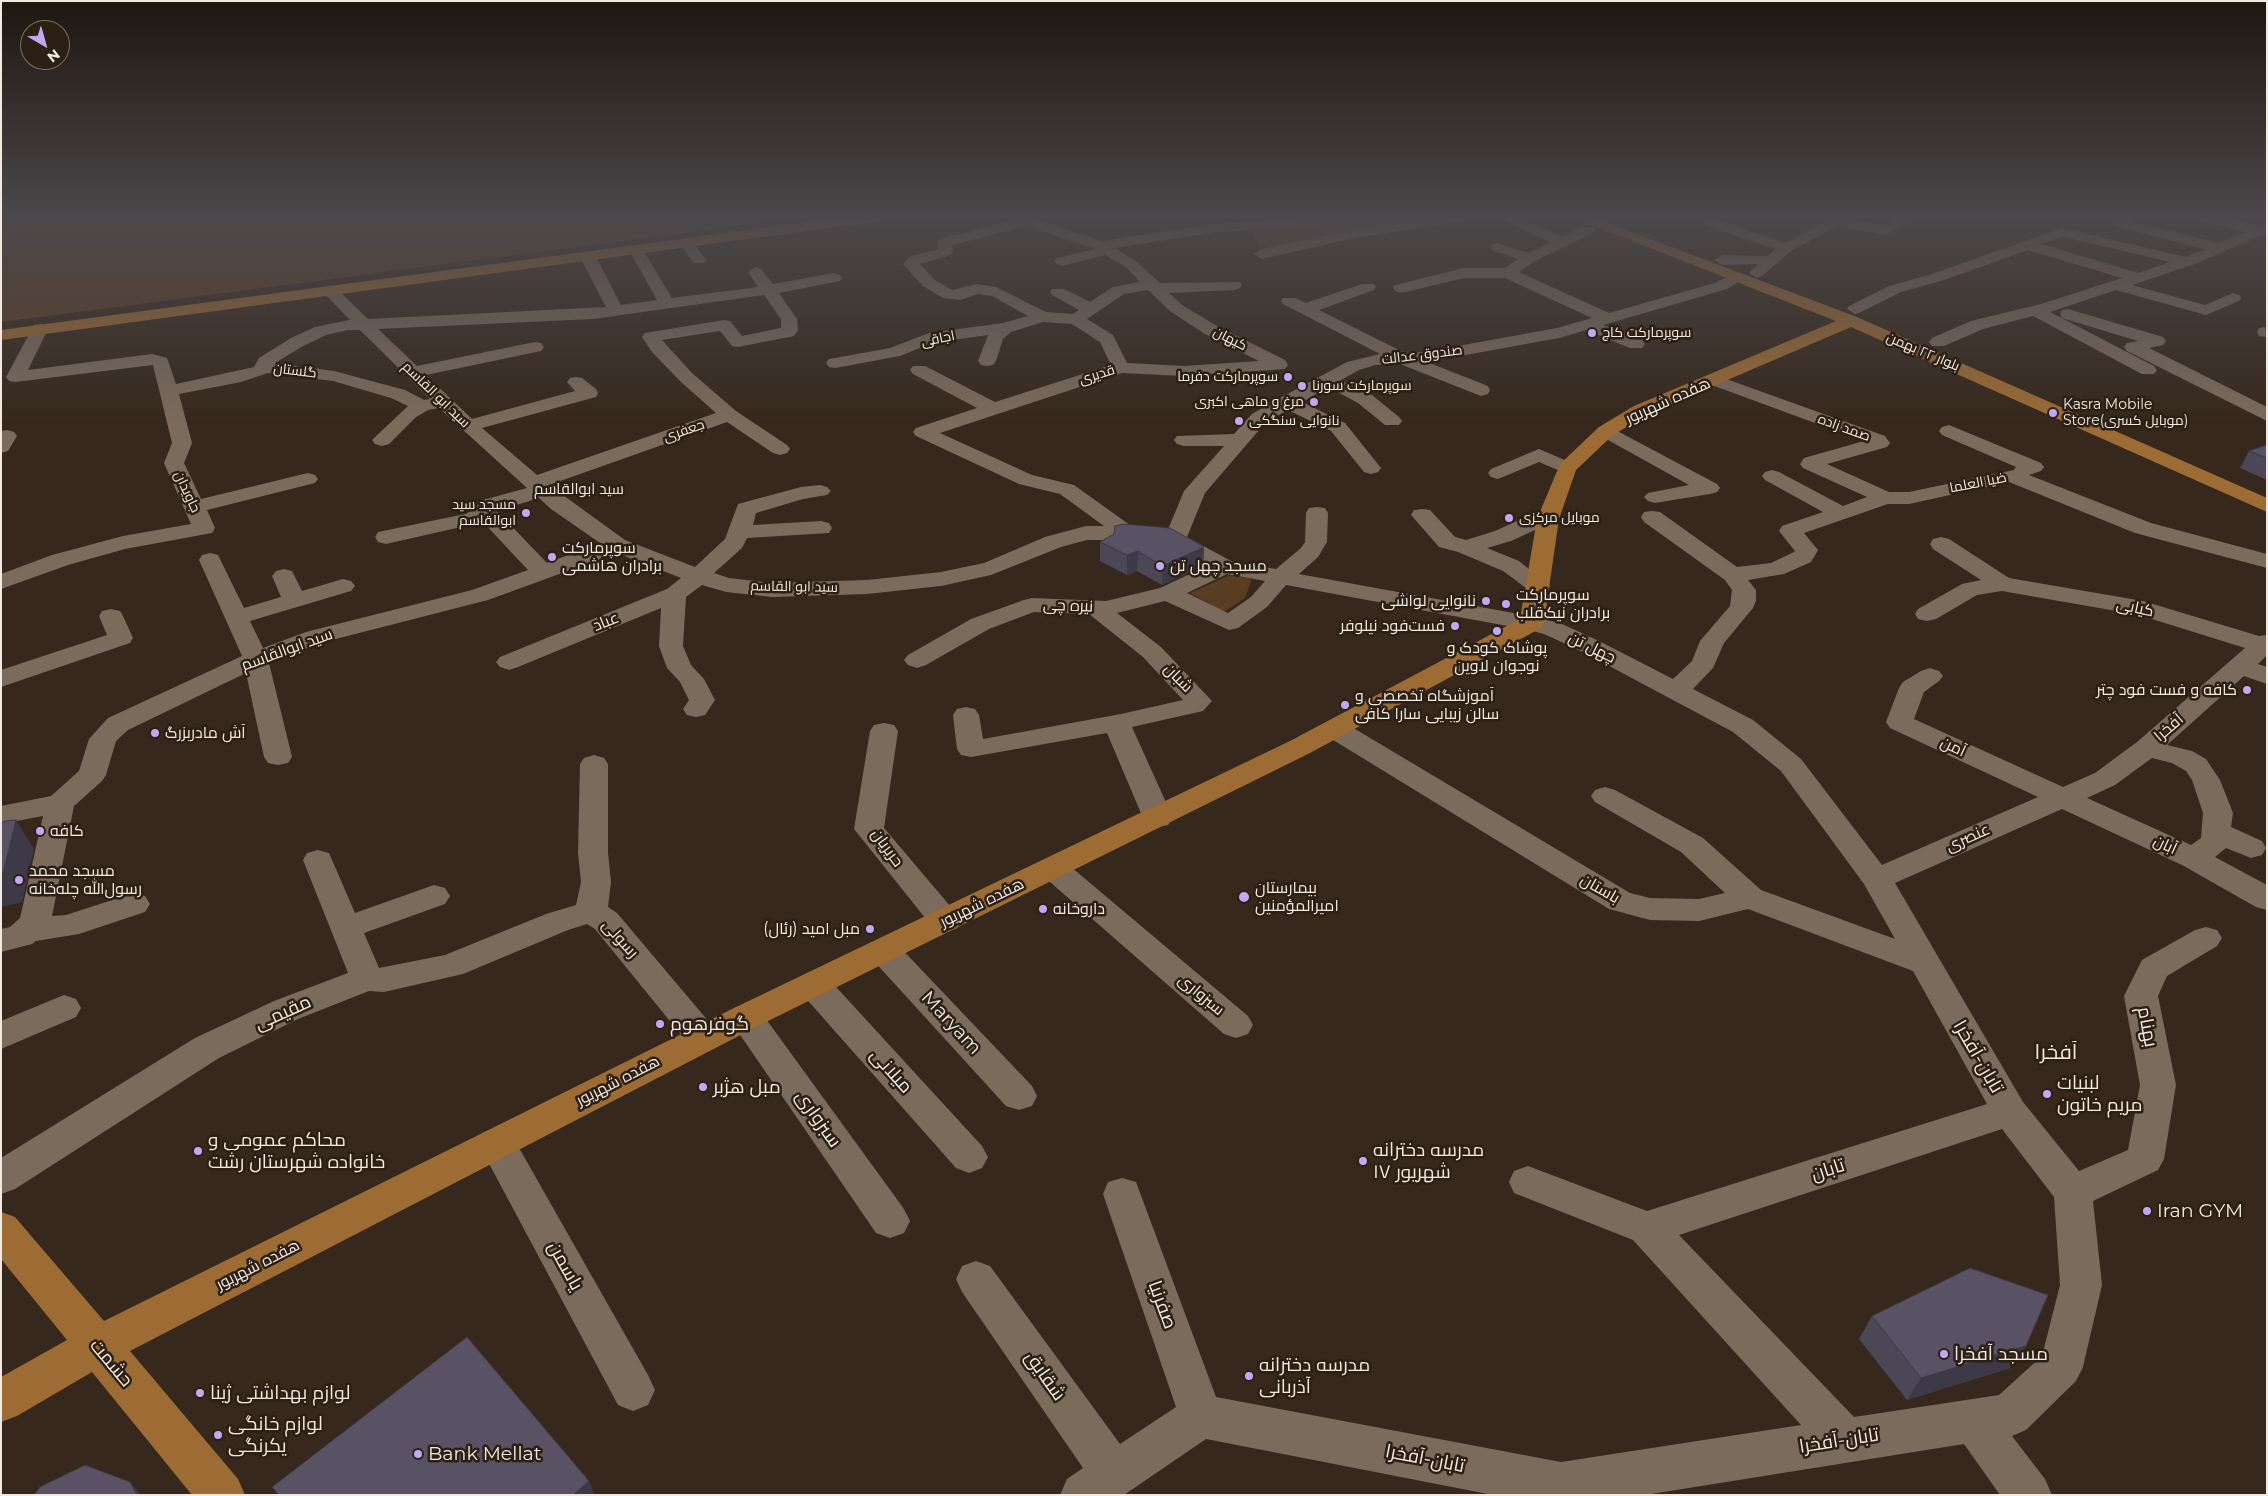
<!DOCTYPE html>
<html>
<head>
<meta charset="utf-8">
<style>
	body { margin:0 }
	#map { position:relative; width:2268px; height:1496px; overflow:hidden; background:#36281c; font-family:Montserrat,sans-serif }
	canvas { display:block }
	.frame { position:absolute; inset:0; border:2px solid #f2e9e1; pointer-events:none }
	.north { position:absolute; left:20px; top:20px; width:50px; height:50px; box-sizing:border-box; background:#2c1f13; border:1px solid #7b7065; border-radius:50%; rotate:142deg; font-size:14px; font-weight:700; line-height:20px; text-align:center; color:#f2e9e1 }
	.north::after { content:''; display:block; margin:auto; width:18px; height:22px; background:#c1a8f3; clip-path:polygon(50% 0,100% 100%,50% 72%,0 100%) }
</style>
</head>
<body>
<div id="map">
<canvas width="2268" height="1496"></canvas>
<div class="frame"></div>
<div class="north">N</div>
</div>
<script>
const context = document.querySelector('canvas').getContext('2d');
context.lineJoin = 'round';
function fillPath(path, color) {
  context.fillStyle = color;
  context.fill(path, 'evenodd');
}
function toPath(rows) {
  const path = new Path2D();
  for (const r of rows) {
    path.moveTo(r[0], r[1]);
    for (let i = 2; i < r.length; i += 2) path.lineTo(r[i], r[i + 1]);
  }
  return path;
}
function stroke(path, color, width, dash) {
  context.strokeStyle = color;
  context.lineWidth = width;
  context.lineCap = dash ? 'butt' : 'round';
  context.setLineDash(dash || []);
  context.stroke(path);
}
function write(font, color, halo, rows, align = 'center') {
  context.font = font + ' Montserrat,Cairo,sans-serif';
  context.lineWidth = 5;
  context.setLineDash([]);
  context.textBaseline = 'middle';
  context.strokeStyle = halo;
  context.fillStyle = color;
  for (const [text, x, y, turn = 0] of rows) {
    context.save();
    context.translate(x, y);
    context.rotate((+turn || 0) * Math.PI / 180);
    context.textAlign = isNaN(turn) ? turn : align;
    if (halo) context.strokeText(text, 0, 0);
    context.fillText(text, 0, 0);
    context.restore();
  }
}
fillPath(toPath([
	[1,215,823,215,1,322],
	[1435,215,1458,215,1263,252,1248,227],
	[1230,575,1252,579,1245,598,1224,612,1190,593]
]), '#583d23');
fillPath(toPath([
	[1000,215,1022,215,1102,241,1216,224,1345,215,1424,215,1417,219,1216,232,1115,248,1137,262,1160,283,1240,282,1242,285,1240,288,1234,290,1169,293,1182,305,1217,326,1285,360,1288,365,1285,369,1184,376,1122,373,940,433,1032,475,1074,485,1134,528,1167,532,1184,491,1224,446,1184,446,1177,444,1174,440,1177,436,1234,434,1252,414,1280,398,1347,362,1380,354,1283,304,1281,301,1283,298,1295,298,1306,303,1362,284,1374,284,1376,287,1374,290,1319,310,1405,353,1425,352,1557,328,1592,318,1505,278,1464,278,1401,293,1395,291,1393,288,1395,285,1464,268,1505,268,1518,259,1492,250,1490,247,1492,244,1497,243,1529,253,1550,242,1493,215,1513,215,1562,237,1583,227,1593,227,1595,230,1593,233,1535,261,1519,272,1609,313,1715,283,1730,275,1736,273,1744,278,1727,289,1603,325,1642,340,1645,344,1642,348,1630,348,1586,330,1559,338,1427,362,1488,386,1490,390,1488,394,1481,396,1400,364,1375,365,1359,370,1341,380,1372,395,1399,417,1402,421,1399,425,1385,425,1358,403,1328,387,1302,402,1345,423,1381,468,1378,472,1371,474,1364,472,1331,431,1288,410,1266,422,1205,493,1187,537,1231,561,1276,569,1301,548,1305,542,1306,513,1309,508,1317,507,1325,508,1328,513,1327,542,1318,557,1299,574,1541,618,1562,624,1601,642,1673,679,1692,661,1700,641,1730,606,1732,590,1725,580,1644,522,1641,517,1644,512,1652,511,1660,512,1737,567,1771,563,1794,552,1795,551,1779,531,1782,526,1823,512,1765,480,1762,476,1765,472,1772,470,1779,472,1843,506,1867,497,1803,468,1800,464,1804,458,1864,441,1709,384,1706,380,1709,376,1715,375,1885,436,1890,443,1887,447,1827,464,1889,492,1909,492,2014,470,2016,467,1942,435,1939,431,1942,427,1949,425,2041,463,2044,467,2041,471,2029,475,2151,523,2267,554,2267,568,2135,533,2009,482,1909,504,1888,504,1804,533,1818,550,1811,562,1784,574,1748,580,1756,590,1756,601,1753,608,1724,643,1713,668,1693,689,1753,720,1801,759,1882,865,2038,797,1890,728,1886,722,1899,688,1903,682,1921,671,1930,668,1939,671,1943,676,1939,681,1924,692,1914,719,2063,787,2095,773,2137,742,2245,648,2139,615,2002,591,1977,595,1936,619,1927,621,1918,619,1915,614,1918,609,1962,584,1981,580,1933,549,1930,544,1933,539,1941,537,1949,539,2009,578,2143,601,2259,636,2267,635,2267,655,2258,664,2267,667,2267,684,2244,676,2167,745,2192,751,2206,759,2220,780,2233,813,2231,827,2262,841,2266,848,2262,855,2251,858,2226,848,2215,857,2267,885,2267,910,2256,907,2182,865,2062,809,1895,883,2023,1102,2079,1171,2128,1150,2140,1085,2124,996,2142,960,2195,930,2206,927,2217,930,2222,938,2217,946,2167,976,2158,996,2176,1085,2164,1159,2158,1170,2093,1201,2102,1285,2083,1367,2076,1381,2026,1430,2012,1436,2045,1479,2052,1495,2000,1495,1964,1444,1645,1495,1493,1495,1206,1439,1124,1495,1060,1495,1067,1479,1083,1468,962,1292,956,1279,962,1266,976,1261,990,1266,1120,1444,1176,1407,1103,1194,1108,1182,1122,1178,1136,1182,1216,1397,1561,1462,1801,1425,1633,1240,1514,1193,1509,1182,1514,1171,1528,1166,1647,1211,1987,1104,1913,971,1748,909,1699,921,1650,920,1609,909,1325,735,1321,729,1325,723,1335,721,1345,723,1630,893,1650,898,1699,899,1725,893,1681,852,1595,802,1591,796,1595,790,1605,787,1615,790,1703,838,1761,890,1895,939,1864,884,1781,771,1733,732,1583,652,1544,634,1529,630,1286,585,1267,607,1238,628,1229,630,1165,601,1117,613,1161,647,1212,701,1203,711,1132,727,1173,818,1168,825,1158,827,1148,825,1143,818,1107,733,971,757,961,755,957,749,953,715,957,709,966,707,975,709,979,715,983,739,1121,714,1183,700,1143,657,1089,614,1034,612,989,629,926,665,917,668,908,665,904,660,908,655,971,619,1024,600,1032,598,1106,601,1160,588,1207,566,1170,545,1117,540,1087,540,1061,547,991,575,941,586,867,594,772,597,726,592,702,585,686,597,683,646,691,665,704,679,715,700,705,715,696,717,687,715,683,709,689,700,680,682,667,668,659,646,661,608,518,667,509,670,500,667,496,662,500,657,667,589,681,578,617,553,488,600,324,642,269,663,292,757,288,763,278,765,268,763,264,757,246,673,128,730,116,741,106,775,102,781,74,806,52,916,66,915,134,893,145,896,150,904,145,912,79,934,36,941,32,944,1,952,1,929,10,927,20,918,43,816,1,824,1,806,51,796,79,771,89,739,108,718,242,656,199,560,202,555,210,553,218,555,244,608,281,597,272,576,276,571,284,569,292,571,302,591,343,579,351,581,355,586,351,591,250,621,263,648,306,632,472,590,528,570,483,522,386,544,378,542,375,537,378,532,465,514,476,509,479,501,527,488,439,408,428,410,416,417,389,444,382,446,375,444,372,440,408,406,391,398,333,381,268,373,241,382,179,394,192,443,184,463,201,499,308,473,315,475,318,479,315,483,207,510,215,528,212,533,125,549,68,565,1,589,1,574,52,555,123,536,191,524,164,463,172,443,153,365,15,382,9,381,6,377,34,325,40,324,46,325,48,329,28,370,152,354,167,358,176,384,254,367,259,358,291,338,315,327,350,320,322,291,330,286,336,288,368,319,606,307,580,257,588,252,596,257,621,305,657,300,629,250,636,246,643,250,672,298,758,287,748,272,756,267,761,269,773,284,834,273,840,275,842,278,840,281,779,293,797,319,798,330,794,336,738,347,732,346,720,331,662,340,692,373,736,411,787,445,790,449,787,453,780,455,773,453,727,422,549,485,625,540,695,567,725,539,738,504,801,487,820,485,827,487,831,491,827,495,803,499,756,513,753,525,821,521,829,523,832,528,829,533,747,538,742,548,714,573,729,578,772,583,867,580,941,572,984,563,1045,537,1086,526,1104,526,1060,494,1019,484,916,436,913,432,916,428,977,408,913,374,910,370,913,366,925,366,995,402,1111,365,1100,342,1072,324,1043,322,1011,332,1003,339,996,361,993,365,987,366,981,365,978,361,988,335,932,343,900,356,835,368,829,367,826,363,829,359,835,358,890,348,929,333,1003,323,1028,316,992,296,978,294,960,300,943,298,923,286,903,264,911,256,938,249,937,242,939,239,1012,221,1000,215],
	[1027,226,1095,249,1057,258,1054,261,1057,264,1062,266,1105,255,1127,268,1140,282,1113,287,1090,302,1064,289,1052,289,1050,292,1052,295,1079,310,1073,314,1046,312,996,287,977,284,952,290,935,280,920,264,951,255,953,252,952,245,1027,226],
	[1148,290,1170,311,1205,334,1259,361,1184,366,1127,363,1113,335,1087,319,1124,294,1148,290],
	[764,295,781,319,781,328,742,336,730,321,724,320,651,332,645,333,642,337,652,352,680,381,716,413,537,475,482,428,596,397,598,393,596,389,582,378,576,377,570,378,567,382,575,391,472,419,426,375,541,351,544,347,541,343,535,342,417,366,378,329,593,319,764,295],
	[348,330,360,330,430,399,424,400,405,390,334,371,275,363,303,346,326,335,348,330],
	[539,498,551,509,600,543,547,563,497,511,539,498],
	[1227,574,1265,581,1251,597,1228,613,1187,593,1227,574],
	[2152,758,2172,763,2186,771,2192,780,2203,813,2201,838,2191,845,2087,798,2115,785,2152,758],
	[2002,1129,2054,1197,2060,1285,2042,1356,1999,1395,1854,1417,1679,1235,2002,1129],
	[1445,215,1481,215,1474,219,1355,238,1262,259,1254,254,1262,249,1355,230,1445,215],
	[1837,215,1856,215,1850,220,1884,226,1897,219,1889,215,1915,215,1917,218,1886,235,1838,226,1791,251,1762,276,1757,278,1749,273,1758,264,1722,265,1714,260,1722,255,1768,256,1775,249,1705,225,1703,222,1705,219,1715,219,1785,243,1837,215],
	[2188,215,2214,215,2259,226,2267,224,2267,233,2192,265,2132,285,2205,305,2233,293,2239,295,2241,298,2239,301,2206,315,2116,290,2050,312,2154,366,2157,370,2154,374,2142,374,2033,316,1983,329,1944,346,1932,346,1929,342,1932,338,1971,321,2041,304,2122,278,2028,250,1944,280,1901,292,1861,312,1855,314,1847,309,1849,306,1889,286,1932,274,2062,228,2186,257,2206,249,2114,226,2112,223,2114,220,2127,216,2132,217,2133,222,2219,243,2246,232,2190,218,2188,215],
	[2063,237,2170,262,2138,273,2042,244,2063,237],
	[686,239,691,240,704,257,707,260,704,263,694,263,681,246,679,243,686,239],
	[2068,309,2163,337,2166,341,2163,345,2149,348,2267,407,2267,421,2127,351,2124,347,2127,343,2138,341,2062,318,2060,314,2062,310,2068,309],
	[2265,327,2267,337,2259,336,2257,332,2259,328,2265,327],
	[1606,425,1717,484,1720,488,1717,492,1710,494,1655,503,1648,501,1644,497,1648,493,1689,485,1599,435,1596,431,1599,427,1606,425],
	[7,430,14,432,17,436,8,451,1,453,1,431,7,430],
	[1539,449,1574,464,1577,468,1574,472,1567,474,1539,462,1498,479,1491,477,1488,473,1491,469,1539,449],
	[1422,509,1430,510,1455,537,1466,540,1495,531,1541,510,1549,509,1557,510,1560,515,1557,520,1511,541,1487,548,1519,561,1550,586,1546,591,1538,593,1530,591,1503,571,1458,552,1439,547,1411,515,1414,510,1422,509],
	[111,609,120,611,123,616,133,638,130,643,1,687,1,670,107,635,99,616,102,611,111,609],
	[884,723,894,725,898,731,884,828,956,913,961,921,956,929,945,932,934,929,854,829,870,731,874,725,884,723],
	[594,755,604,758,608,764,608,853,611,882,608,907,617,913,715,1029,720,1038,715,1047,703,1051,691,1047,595,929,587,924,568,930,463,974,384,992,369,991,298,1019,219,1058,15,1189,1,1194,1,1158,195,1038,274,1001,348,973,303,860,307,853,318,850,329,853,355,913,434,885,445,888,450,896,445,904,364,933,379,968,445,955,546,914,576,905,581,882,578,853,580,764,584,758,594,755],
	[1053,858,1064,861,1248,1016,1253,1025,1248,1034,1236,1038,1224,1034,1042,875,1038,868,1042,861,1053,858],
	[884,939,896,943,1032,1086,1037,1096,1032,1106,1019,1110,1006,1106,872,959,868,951,872,943,884,939],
	[814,973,826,976,982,1146,988,1157,982,1168,969,1173,956,1168,802,994,797,985,802,976,814,973],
	[64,995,76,999,81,1008,76,1017,1,1049,1,1021,64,995],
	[746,1004,758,1008,904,1209,910,1221,904,1233,890,1238,876,1233,734,1026,729,1017,734,1008,746,1004],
	[497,1128,510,1132,648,1375,655,1390,648,1405,633,1411,618,1405,478,1143,484,1132,497,1128]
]), '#7b6b5d');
fillPath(toPath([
	[860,215,902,215,895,219,1,340,1,330,860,215],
	[1566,215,1587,215,1857,317,2267,498,2267,512,1851,327,1648,414,1613,435,1576,470,1559,519,1544,623,1541,628,1310,753,758,1026,130,1351,238,1479,245,1495,192,1495,92,1372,17,1416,1,1422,1,1377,67,1340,1,1259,1,1212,15,1217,104,1321,734,1008,1290,741,1520,619,1537,519,1560,464,1599,427,1634,406,1836,321,1566,215]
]), '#9d6c34');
fillPath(toPath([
	[2267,445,2267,480,2240,468,2249,451],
	[1100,542,1204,547,1203,566,1162,585,1137,571,1127,575,1100,561],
	[1872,1316,2010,1368,1907,1400,1859,1339]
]), '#4c4756');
fillPath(toPath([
	[1204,547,1203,566,1162,585,1162,566],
	[1138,551,1137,571,1127,575,1127,555],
	[16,820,34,849,22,902,1,907,1,874],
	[2026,1346,2010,1368,1907,1400,1921,1378],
	[589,1481,595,1495,573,1495],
	[130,1482,141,1495,137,1495]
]), '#3e3946');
const building = toPath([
	[2267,445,2267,458,2249,451,2267,445],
	[1124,524,1170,528,1204,547,1162,566,1138,551,1127,555,1100,542,1114,534,1115,526,1124,524],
	[16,820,3,873,1,874,1,823,5,821,16,820],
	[1970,1268,2048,1295,2026,1346,1921,1378,1872,1316,1970,1268],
	[467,1337,589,1481,573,1495,279,1495,272,1487,467,1337],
	[85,1465,130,1482,137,1495,34,1495,40,1487,85,1465]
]);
fillPath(building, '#585264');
stroke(building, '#3e3946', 1);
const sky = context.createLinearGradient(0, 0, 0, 425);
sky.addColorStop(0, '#1e160f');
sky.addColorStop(0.51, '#4c484b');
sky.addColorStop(1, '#4c484b00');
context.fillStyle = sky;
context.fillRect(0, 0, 2268, 425);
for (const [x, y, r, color] of [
	[1592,333,5,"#c1a8f3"],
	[1288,377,5,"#c1a8f3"],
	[1302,386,5,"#c1a8f3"],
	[1314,402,5,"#c1a8f3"],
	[2053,413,5,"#c1a8f3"],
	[1239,421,5,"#c1a8f3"],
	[526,513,5,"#c1a8f3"],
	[1509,518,5,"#c1a8f3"],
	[552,557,5,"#c1a8f3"],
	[1160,566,5,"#c1a8f3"],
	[1486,601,5,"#c1a8f3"],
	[1506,604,5,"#c1a8f3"],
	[1455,626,5,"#c1a8f3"],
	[1497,631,5,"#c1a8f3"],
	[2247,690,5,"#c1a8f3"],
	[1345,705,5,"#c1a8f3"],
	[155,733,5,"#c1a8f3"],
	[40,831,5,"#c1a8f3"],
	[19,880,5,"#c1a8f3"],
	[1244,897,6,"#c1a8f3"],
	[1043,909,5,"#c1a8f3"],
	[870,929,5,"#c1a8f3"],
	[660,1024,5,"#c1a8f3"],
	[703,1087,5,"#c1a8f3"],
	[2047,1094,5,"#c1a8f3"],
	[198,1151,5,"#c1a8f3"],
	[1363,1161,5,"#c1a8f3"],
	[2147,1211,5,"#c1a8f3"],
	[1944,1354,5,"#c1a8f3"],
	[1249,1376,5,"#c1a8f3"],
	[200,1393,5,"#c1a8f3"],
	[218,1435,5,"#c1a8f3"],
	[418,1454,5,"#c1a8f3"]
]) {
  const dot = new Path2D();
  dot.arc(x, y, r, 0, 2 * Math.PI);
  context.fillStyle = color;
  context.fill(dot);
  stroke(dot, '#2c1f13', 2);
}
write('14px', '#f2e9e1', '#2c1f13', [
	["سوپرمارکت کاج",1602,333],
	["سوپرمارکت دفرما",1278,377,"right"],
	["سوپرمارکت سورنا",1312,386],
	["مرغ و ماهی اکبری",1304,402,"right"],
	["Kasra Mobile",2063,405],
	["Store(موبایل کسری)",2063,421],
	["نانوایی سنگکی",1249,421],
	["مسجد سید",516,505,"right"],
	["ابوالقاسم",516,521,"right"],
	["موبایل مرکزی",1519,518]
], 'left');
write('14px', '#f2e9e1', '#2c1f13', [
	["اجاقی",938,339,-11],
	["کیهان",1230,339,27],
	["بلوار ۲۲ بهمن",1923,352,23],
	["صندوق عدالت",1422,355,-7],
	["گلستان",295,371,7],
	["قدیری",1097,375,-17],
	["سید ابو القاسم",436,395,44],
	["صمد زاده",1844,428,20],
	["جعفری",684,431,-19],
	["ضیا العلما",1978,483,-11],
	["جاویدان",187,492,65],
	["سید ابو القاسم",794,587,1]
]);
write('15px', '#f2e9e1', '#2c1f13', [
	["سید ابوالقاسم",579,490]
]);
write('16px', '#f2e9e1', '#2c1f13', [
	["هفده شهریور",1668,401,-24],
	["نیره چی",1068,606,2],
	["کیابی",2135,608,12],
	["عباد",606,622,-22],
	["چهل تن",1592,648,26],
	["سید ابوالقاسم",287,650,-20],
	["شبان",1178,678,45],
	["آفخرا",2169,728,-41],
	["آمن",1953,747,25],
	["عنصری",1968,838,-24],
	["آبان",2165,845,25],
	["حریریان",887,848,54],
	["باستان",1600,889,30],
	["هفده شهریور",982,903,-26],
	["رسولی",620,939,48],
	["سبزواری",1201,995,40],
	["هفده شهریور",618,1081,-27],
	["هفده شهریور",258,1265,-27]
]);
write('16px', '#f2e9e1', '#2c1f13', [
	["سوپرمارکت",562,548],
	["برادران هاشمی",562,566],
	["مسجد چهل تن",1170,566],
	["سوپرمارکت",1516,595],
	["برادران نیک‌قلب",1516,613],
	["نانوایی لواشی",1476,601,"right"],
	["فست‌فود نیلوفر",1445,626,"right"],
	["پوشاک کودک و",1497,648,"center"],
	["نوجوان لاوین",1497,666,"center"],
	["کافه و فست فود چتر",2237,690,"right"],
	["آموزشگاه تخصصی و",1355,696],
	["سالن زیبایی سارا کافی",1355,714],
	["آش مادربزرگ",165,733],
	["کافه",50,831],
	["مسجد محمد",29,871],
	["رسول‌‌الله چله‌خانه",29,889],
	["بیمارستان",1255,888],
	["امیرالمؤمنین",1255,906],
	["داروخانه",1053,909],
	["مبل امید (رئال)",860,929,"right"]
], 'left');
write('19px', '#f2e9e1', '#2c1f13', [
	["مقیمی",283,1013,-24],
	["Maryam",951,1023,47],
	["بهنام",2147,1027,79],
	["تابان-آفخرا",1978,1057,60],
	["میلانی",891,1071,48],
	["سبزواری",818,1119,55],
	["تابان",1828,1170,-18],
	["یاسمن",565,1266,61],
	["صفرنیا",1162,1305,70],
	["حشمت",111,1363,50],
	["شقایق",1045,1376,55],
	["تابان-آفخرا",1839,1441,-9],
	["تابان-آفخرا",1425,1459,11]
]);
write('19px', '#f2e9e1', '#2c1f13', [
	["گوفرهوم",670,1024],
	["لبنیات",2057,1083],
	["مریم خاتون",2057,1105],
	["مبل هژبر",713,1087],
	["محاکم عمومی و",208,1140],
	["خانواده شهرستان رشت",208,1162],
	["مدرسه دخترانه",1373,1150],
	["۱۷ شهریور",1373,1172],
	["Iran GYM",2157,1211],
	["مسجد آفخرا",1954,1354],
	["مدرسه دخترانه",1259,1365],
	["آذربانی",1259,1387],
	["لوازم بهداشتی ژینا",210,1393],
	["لوازم خانگی",228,1424],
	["یکرنگی",228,1446],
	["Bank Mellat",428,1454]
], 'left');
write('21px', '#f2e9e1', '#2c1f13', [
	["آفخرا",2056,1053]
]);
</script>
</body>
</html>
